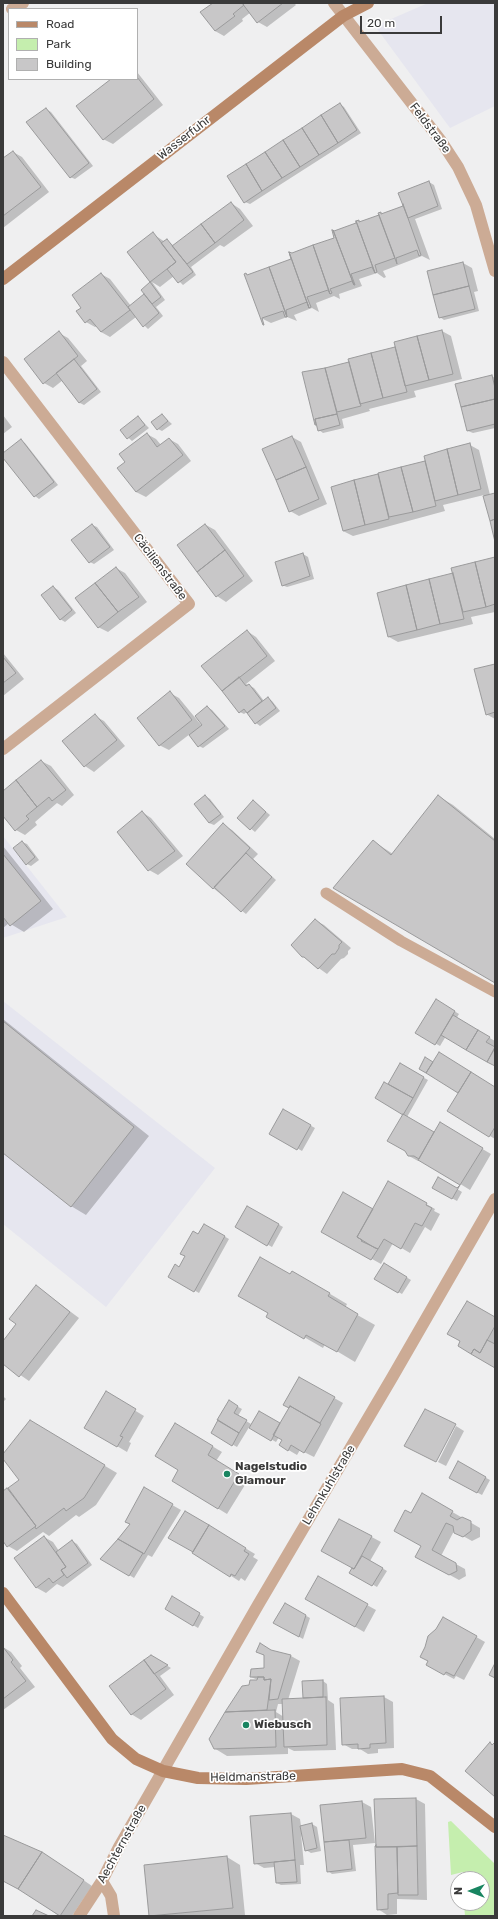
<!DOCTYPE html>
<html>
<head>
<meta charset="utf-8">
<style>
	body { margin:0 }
	#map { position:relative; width:498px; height:1919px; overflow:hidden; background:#efeff0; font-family:Rubik,sans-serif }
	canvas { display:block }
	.frame { position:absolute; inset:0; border:4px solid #3a3a3a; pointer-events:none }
	.legend { position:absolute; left:8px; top:8px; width:130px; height:72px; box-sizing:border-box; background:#fff; border:1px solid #b0b0b0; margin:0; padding:5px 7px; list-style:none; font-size:12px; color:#3a3a3a }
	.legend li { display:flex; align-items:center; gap:8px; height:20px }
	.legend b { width:20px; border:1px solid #b0b0b0 }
	.north { position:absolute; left:450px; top:1871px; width:40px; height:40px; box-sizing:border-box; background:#fff; border:1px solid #b0b0b0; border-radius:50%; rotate:270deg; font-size:11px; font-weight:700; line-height:16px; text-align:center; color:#3a3a3a }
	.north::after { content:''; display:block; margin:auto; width:14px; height:18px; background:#198561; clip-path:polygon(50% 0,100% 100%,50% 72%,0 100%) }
	.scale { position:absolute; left:360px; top:16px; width:82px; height:18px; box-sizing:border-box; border:2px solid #3a3a3a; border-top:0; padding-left:5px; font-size:12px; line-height:14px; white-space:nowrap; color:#3a3a3a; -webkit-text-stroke:3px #fff; paint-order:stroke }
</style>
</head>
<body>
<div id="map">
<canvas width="498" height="1919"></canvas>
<div class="frame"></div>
<ul class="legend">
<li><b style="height:5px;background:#b98868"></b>Road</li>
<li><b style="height:11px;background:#c5eeae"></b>Park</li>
<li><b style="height:11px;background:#c8c7c8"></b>Building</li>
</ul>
<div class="north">N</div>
<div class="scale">20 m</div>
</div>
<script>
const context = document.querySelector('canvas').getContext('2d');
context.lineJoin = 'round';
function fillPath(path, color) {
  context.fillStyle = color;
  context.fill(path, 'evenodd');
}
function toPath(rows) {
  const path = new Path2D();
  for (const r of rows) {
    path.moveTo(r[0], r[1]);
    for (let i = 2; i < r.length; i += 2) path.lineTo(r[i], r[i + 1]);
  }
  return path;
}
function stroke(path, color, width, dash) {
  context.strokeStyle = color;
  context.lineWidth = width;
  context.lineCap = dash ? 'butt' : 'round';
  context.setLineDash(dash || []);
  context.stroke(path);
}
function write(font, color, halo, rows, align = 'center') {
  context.font = font + ' Rubik,sans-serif';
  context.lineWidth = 3.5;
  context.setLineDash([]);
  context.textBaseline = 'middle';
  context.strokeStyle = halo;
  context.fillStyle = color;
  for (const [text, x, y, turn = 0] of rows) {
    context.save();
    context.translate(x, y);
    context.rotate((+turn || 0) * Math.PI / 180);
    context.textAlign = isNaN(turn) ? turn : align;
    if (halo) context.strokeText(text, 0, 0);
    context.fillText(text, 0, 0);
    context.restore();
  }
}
fillPath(toPath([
	[428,3,495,3,495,106,450,128,375,26],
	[3,836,67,917,3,938],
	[3,1001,215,1168,106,1307,3,1224]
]), '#e6e6ef');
fillPath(toPath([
	[451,1821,495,1864,495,1916,465,1916,464,1903,482,1903,482,1879,463,1879,463,1872,451,1875,448,1822]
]), '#c5eeae');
fillPath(toPath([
	[215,3,294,3,296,5,267,27,258,22,251,12,242,19,243,21,224,36,215,31],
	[137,72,163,105,113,144,103,139,113,79,137,79],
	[340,104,344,107,361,133,250,204,245,202],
	[46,109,51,112,93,166,75,179,70,177],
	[13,152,22,157,49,192,3,228,3,159],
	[429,182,434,185,442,209,415,219,430,260,422,256,383,271,386,277,384,278,377,273,359,279,362,286,339,294,340,299,334,296,316,303,319,312,312,308,294,315,297,321,287,317,271,323,261,318,292,259,336,238,358,221,361,222,381,215,380,213,383,215,405,207],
	[231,203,240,209,253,226,224,247,220,245,191,267,196,275,183,285,174,276,160,287,152,282,165,300,156,307,163,316,148,329,136,317,110,337,101,332,97,326,95,327,86,322,83,308,101,274,110,279,131,306,145,294,142,290,151,282,128,252,153,234,165,242,167,240,174,246],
	[463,263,472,268,478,291,474,292,479,311,444,320,440,317],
	[442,331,451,336,462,379,414,391,416,397,369,409,370,411,342,419,344,428,323,433,319,430,304,374,351,363,350,360,396,348],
	[59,333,68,338,87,361,81,366,101,392,84,405,80,403,63,380,53,388,44,383],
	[492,376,495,378,495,428,473,433,468,431],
	[3,415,12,427,3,434],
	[162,415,172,424,162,431,158,429],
	[138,417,149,428,132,441,121,431],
	[147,434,156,439,161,445,169,439,178,444,191,461,146,497,136,492,126,462],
	[292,437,301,442,327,504,299,516,290,511],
	[21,441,25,443,58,485,39,499,35,496,3,456],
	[470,445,479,450,490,495,495,494,495,537,484,495,443,505,445,511,353,536,343,531,332,487,426,461],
	[92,525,97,527,114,550,94,564,90,562],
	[206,525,215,530,253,581,226,602,217,596],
	[303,554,308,557,314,579,287,587,282,585],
	[495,558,495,612,471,617,473,624,398,642,389,637,378,593,454,574],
	[116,568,125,573,147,602,108,632,98,627],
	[53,587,58,590,76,613,65,622,60,619],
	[247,631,256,637,275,661,246,684,254,688,264,701,268,698,272,701,280,711,260,726,256,723,247,712,244,714,240,712,203,666],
	[3,653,24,679,3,696],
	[495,665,495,719,486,714],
	[170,693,179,698,202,726,204,725,207,707,212,710,229,729,203,748,199,746,190,734,169,750,159,745],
	[95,716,104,721,125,746,94,772,85,766,64,742],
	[41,761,51,766,74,795,62,806,57,803,35,822,37,825,25,835,16,830,3,814,3,792],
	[205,796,210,799,224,817,214,825,209,823],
	[438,796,453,805,495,839,495,981,373,841,393,854],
	[253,801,270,815,255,832,238,818],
	[142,812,151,818,183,856,158,875,149,870],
	[223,825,232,830,258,854,253,859,276,880,246,914,213,888],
	[22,842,27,844,39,860,31,866,27,864],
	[3,846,53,909,24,932,9,923,3,928],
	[315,920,324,925,351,948,348,951,348,954,344,958,341,959,327,974,302,956],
	[436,1000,459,1014,456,1019,495,1041,495,1065,446,1036,440,1046,417,1033],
	[3,1019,149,1136,86,1215,71,1206,3,1152],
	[448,1059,495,1088,495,1139,448,1111,459,1092,420,1068],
	[400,1065,428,1080,407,1117,434,1134,440,1124,491,1154,470,1190,423,1161,418,1161,409,1156,406,1150,389,1140,404,1114,376,1098,388,1085],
	[284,1111,315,1128,302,1151,271,1133],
	[439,1178,462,1192,457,1201,434,1188],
	[389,1183,435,1209,434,1211,440,1214,431,1231,425,1227,410,1253,393,1243,381,1264,322,1231,373,1210],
	[248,1207,283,1227,272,1247,236,1227],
	[204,1225,229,1239,199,1293,169,1276,180,1268],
	[384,1264,411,1280,402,1294,376,1279],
	[290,1276,310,1282,347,1304,345,1308,375,1325,355,1362,325,1344,323,1348,285,1326],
	[36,1286,79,1318,29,1381,3,1363,3,1343,18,1324],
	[495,1318,495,1366,462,1341],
	[299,1378,343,1403,314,1457,300,1450,297,1455,280,1445,283,1440,279,1437,276,1442,251,1428,281,1425,290,1407,285,1404],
	[106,1393,144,1416,129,1442,131,1443,127,1452,85,1427],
	[3,1396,6,1399,3,1402],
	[229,1402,242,1409,238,1416,251,1424,237,1447,212,1433],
	[30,1422,117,1473,96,1505,79,1517,76,1515,49,1536,43,1532,17,1551,8,1546,3,1539,3,1492,21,1481,3,1455],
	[175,1424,222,1452,216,1461,248,1480,227,1514,173,1481,179,1470],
	[456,1426,464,1431,446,1466,438,1462],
	[458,1463,490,1480,482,1495,450,1478],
	[144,1489,181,1510,152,1557,148,1555,134,1578,102,1558,131,1524],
	[423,1495,480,1528,480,1537,472,1541,454,1531,441,1556,465,1569,466,1576,459,1580,426,1562,423,1546,412,1515],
	[185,1512,255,1554,253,1557,258,1560,245,1581,241,1578,239,1581,170,1537],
	[340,1520,381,1542,370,1561,387,1571,377,1587,351,1572,354,1568],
	[44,1537,53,1542,59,1551,72,1541,77,1544,92,1565,63,1587,57,1584,46,1593,37,1588],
	[318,1578,376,1610,364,1632,307,1599],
	[173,1598,204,1617,198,1628,166,1609],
	[285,1604,310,1618,303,1639,275,1623],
	[443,1618,485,1642,464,1680,456,1676,454,1679,437,1670,437,1629],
	[3,1647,11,1652,22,1666,20,1668,35,1687,3,1710],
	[258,1652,273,1652,291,1656,300,1661,288,1700,304,1699,303,1682,323,1681,327,1684,328,1700,334,1704,336,1750,294,1751,288,1748,288,1754,227,1756,214,1748,210,1739,226,1712,258,1680,251,1677,265,1669,265,1656],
	[278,1704,284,1704,284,1717,276,1712],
	[151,1656,171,1668,160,1676,174,1695,141,1720,131,1714],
	[384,1697,393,1702,394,1748,378,1749,378,1753,368,1754,360,1749,352,1749,343,1744],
	[416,1799,425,1804,427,1900,397,1899,397,1914,387,1915,378,1909,375,1800],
	[362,1802,371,1807,375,1843,353,1845,356,1871,332,1874,328,1871,321,1806],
	[291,1814,300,1819,301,1826,312,1824,317,1827,321,1851,311,1853,306,1850,301,1834,304,1865,300,1865,301,1884,281,1885,277,1883,275,1867,264,1868,255,1863],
	[3,1837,54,1860,92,1886,72,1916,59,1916,25,1892,3,1881],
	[227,1857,240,1865,245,1915,150,1916,145,1866]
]), '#0003');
const building = toPath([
	[213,3,242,3,244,5,233,14,235,16,215,31,200,12,213,3],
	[242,3,283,3,257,23,242,3],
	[137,77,154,99,103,140,76,106,111,79,137,79,137,77],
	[340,103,357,130,338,143,321,115,340,103],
	[46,108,89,163,70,178,26,122,46,108],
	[321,115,338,143,319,155,302,128,321,115],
	[302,128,319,155,300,167,283,140,302,128],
	[283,140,300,167,282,178,265,152,283,140],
	[13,151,41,187,3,216,3,158,13,151],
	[265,152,282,178,262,191,246,164,265,152],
	[246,164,262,191,244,203,227,176,246,164],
	[429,181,438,206,408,218,398,193,429,181],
	[231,202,244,220,215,243,201,224,231,202],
	[403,204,421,255,419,256,417,250,396,258,397,264,378,213,381,212,381,214,403,206,403,204],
	[379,215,395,258,375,265,377,272,375,273,356,221,359,220,359,222,379,215],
	[356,221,375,273,372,267,351,274,355,285,354,285,333,230,334,231,356,223,356,221],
	[201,224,215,243,187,264,172,246,201,224],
	[332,230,333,230,354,285,352,281,330,289,332,293,330,294,313,245,334,238,332,230],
	[153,232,176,262,150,282,127,252,153,232],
	[167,239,193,272,178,283,167,269,176,262,161,243,167,239],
	[313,245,330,294,328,290,307,297,311,307,309,308,289,252,292,253,313,245],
	[289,252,309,308,307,302,286,310,287,317,269,267,291,259,289,252],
	[463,262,469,286,433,295,427,271,463,262],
	[269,267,287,317,285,317,283,311,262,318,264,325,263,325,244,274,246,273,247,275,269,267],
	[101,273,130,310,101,332,90,319,85,323,76,311,81,308,72,295,101,273],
	[150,282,161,297,152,304,141,290,150,282],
	[469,286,475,309,439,318,433,295,469,286],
	[144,294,159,313,143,327,128,307,144,294],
	[442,330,453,374,429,380,417,336,442,330],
	[59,331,78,356,43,384,24,359,59,331],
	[417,336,429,380,405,386,394,342,417,336],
	[395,347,407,392,383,398,371,353,395,347],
	[371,353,383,398,360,404,348,359,371,353],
	[74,359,97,389,79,403,56,373,74,359],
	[349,362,361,406,337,412,325,368,349,362],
	[325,368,337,414,315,419,316,425,315,425,302,372,325,368],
	[492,375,495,388,495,399,461,407,455,384,492,375],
	[495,399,495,424,467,431,461,407,495,399],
	[162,414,168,421,157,430,151,422,162,414],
	[337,414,340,425,318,431,315,419,337,414],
	[138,416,145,425,127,439,120,430,138,416],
	[147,433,157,447,169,438,183,455,136,492,117,468,125,462,119,454,147,433],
	[292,436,306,467,276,480,262,449,292,436],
	[21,439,54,482,34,497,3,458,3,453,21,439],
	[470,443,481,489,458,495,447,449,470,443],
	[447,449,458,495,435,501,424,456,447,449],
	[425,461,436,506,413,512,401,467,425,461],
	[306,467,319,499,289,512,276,480,306,467],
	[401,467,413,512,389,517,378,473,401,467],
	[378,474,389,519,365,525,354,480,378,474],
	[354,480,365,525,343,531,331,487,354,480],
	[495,493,495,519,490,521,483,496,495,493],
	[495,519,495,542,490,521,495,519],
	[92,524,110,547,89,563,71,540,92,524],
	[205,524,225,550,197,572,177,545,205,524],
	[225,550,244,576,216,597,197,572,225,550],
	[303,553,310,576,282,586,275,562,303,553],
	[495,557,495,604,486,607,475,562,495,557],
	[475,562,486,607,463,612,451,568,475,562],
	[116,567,139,597,118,612,95,583,116,567],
	[453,573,464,619,440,624,429,579,453,573],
	[429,579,440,624,417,630,406,585,429,579],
	[95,583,118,612,98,628,75,598,95,583],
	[406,585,417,630,388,637,377,593,406,585],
	[53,586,72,610,60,620,41,595,53,586],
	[247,630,267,656,222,691,201,666,247,630],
	[3,657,16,673,3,683,3,657],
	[495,664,495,712,486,715,474,669,495,664],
	[239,677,246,686,249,684,262,701,247,713,244,709,239,713,222,691,239,677],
	[170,691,192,720,159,746,137,718,170,691],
	[268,697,276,708,255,724,247,713,268,697],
	[207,706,225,726,198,747,189,735,202,725,195,716,207,706],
	[95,714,117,740,84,767,62,741,95,714],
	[41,760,66,790,52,801,49,797,37,807,16,780,41,760],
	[16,780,37,807,26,816,29,819,15,831,3,816,3,791,16,780],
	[205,795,221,814,209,823,194,804,205,795],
	[438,795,495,841,495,983,333,888,373,840,391,855,438,795],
	[253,800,266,812,250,830,237,818,253,800],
	[142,811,175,851,148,871,117,832,142,811],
	[223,823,250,848,213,889,186,864,223,823],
	[22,841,35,857,26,865,13,848,22,841],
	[246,853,272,877,241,912,214,887,246,853],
	[3,854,41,901,10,926,3,917,3,854],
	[315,919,342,942,339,945,339,948,335,954,332,954,318,969,304,957,302,957,291,945,315,919],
	[436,999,455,1011,435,1045,415,1033,436,999],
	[453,1015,478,1030,466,1050,441,1035,453,1015],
	[3,1021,134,1127,71,1207,3,1153,3,1021],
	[478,1030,490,1037,486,1042,495,1047,487,1062,466,1050,478,1030],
	[495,1048,495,1066,487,1062,495,1048],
	[439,1052,471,1072,458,1093,426,1073,439,1052],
	[425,1057,433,1062,426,1073,419,1069,425,1057],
	[400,1063,424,1077,413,1098,388,1084,400,1063],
	[471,1072,495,1087,495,1127,489,1137,447,1111,471,1072],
	[384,1082,413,1098,403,1115,375,1098,384,1082],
	[283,1109,311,1125,297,1150,269,1134,283,1109],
	[403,1114,434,1132,419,1159,414,1156,408,1156,405,1151,387,1141,403,1114],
	[440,1122,483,1148,460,1185,418,1160,440,1122],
	[438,1177,457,1188,460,1185,452,1199,432,1188,438,1177],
	[388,1181,427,1203,426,1205,432,1208,422,1226,415,1223,401,1249,384,1239,378,1249,375,1248,357,1237,388,1181],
	[343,1192,373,1209,357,1237,362,1240,361,1241,378,1249,371,1260,321,1232,343,1192],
	[247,1206,279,1224,267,1246,235,1227,247,1206],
	[204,1224,225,1236,194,1292,168,1277,175,1264,179,1267,185,1256,180,1254,193,1231,198,1234,204,1224],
	[260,1257,290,1274,292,1271,330,1293,328,1296,358,1314,337,1352,306,1335,304,1339,266,1317,268,1313,238,1296,260,1257],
	[384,1263,407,1277,398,1293,374,1279,384,1263],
	[36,1285,70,1312,19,1377,3,1364,3,1341,16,1324,9,1319,36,1285],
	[467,1301,495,1317,495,1326,480,1353,474,1349,471,1354,458,1346,460,1341,447,1334,467,1301],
	[487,1340,495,1344,495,1368,471,1354,474,1349,480,1353,487,1340],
	[299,1377,335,1397,320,1423,290,1406,289,1408,283,1405,299,1377],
	[106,1391,136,1409,120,1436,123,1437,117,1447,84,1428,106,1391],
	[229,1400,238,1406,234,1413,247,1420,239,1433,217,1420,229,1400],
	[290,1406,321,1424,304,1453,291,1445,288,1451,279,1445,282,1440,273,1435,290,1406],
	[425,1409,456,1424,436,1462,404,1446,425,1409],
	[259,1411,280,1423,271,1441,249,1428,259,1411],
	[30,1420,105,1465,84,1498,66,1511,64,1508,36,1529,35,1527,36,1526,8,1488,19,1480,3,1459,3,1454,30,1420],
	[218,1420,239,1433,232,1446,211,1433,218,1420],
	[175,1423,213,1446,208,1455,239,1474,218,1509,172,1481,178,1470,155,1456,175,1423],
	[458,1461,486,1477,477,1493,449,1478,458,1461],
	[144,1487,173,1504,144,1554,118,1539,130,1524,125,1522,144,1487],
	[7,1488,36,1526,7,1547,3,1541,3,1491,7,1488],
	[422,1493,453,1511,450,1516,457,1520,462,1517,471,1521,471,1531,463,1537,454,1533,453,1526,446,1523,432,1550,456,1563,457,1571,449,1575,415,1557,421,1546,394,1531,405,1510,411,1513,422,1493],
	[185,1511,209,1525,193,1552,168,1538,185,1511],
	[339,1519,372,1536,354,1569,321,1551,339,1519],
	[209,1525,246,1548,244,1551,249,1554,235,1576,231,1574,230,1577,192,1553,209,1525],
	[44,1536,66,1567,61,1570,64,1575,53,1583,49,1578,36,1588,14,1558,44,1536],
	[118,1539,143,1553,129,1576,100,1559,118,1539],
	[72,1540,88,1563,67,1578,61,1570,66,1567,56,1552,72,1540],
	[362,1556,383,1568,372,1586,349,1573,352,1568,354,1569,362,1556],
	[318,1576,368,1604,355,1627,305,1599,318,1576],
	[172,1596,200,1613,193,1626,165,1609,172,1596],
	[285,1603,306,1615,299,1637,273,1623,285,1603],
	[443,1617,477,1636,454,1676,446,1672,444,1675,426,1665,428,1661,420,1657,425,1647,428,1636,436,1629,443,1617],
	[260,1643,271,1650,291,1655,278,1699,269,1700,271,1679,264,1680,264,1677,250,1677,251,1669,264,1668,264,1655,256,1652,260,1643],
	[3,1647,13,1660,11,1662,26,1681,3,1699,3,1647],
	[151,1655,168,1665,154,1674,144,1660,151,1655],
	[144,1660,166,1689,131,1715,109,1686,144,1660],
	[495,1663,495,1678,489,1675,495,1663],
	[258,1677,264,1677,264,1680,271,1679,267,1710,225,1712,242,1686,249,1685,250,1680,257,1680,258,1677],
	[323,1680,323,1697,303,1698,302,1681,323,1680],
	[384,1696,386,1743,370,1744,370,1748,358,1749,358,1744,342,1745,340,1698,384,1696],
	[326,1697,327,1745,284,1747,282,1699,326,1697],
	[275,1710,276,1747,214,1749,209,1739,225,1712,275,1710],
	[490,1742,492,1745,495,1742,495,1797,465,1771,490,1742],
	[416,1798,417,1846,376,1847,374,1799,416,1798],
	[362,1801,366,1838,324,1842,320,1805,362,1801],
	[291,1813,295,1860,254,1864,250,1816,291,1813],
	[312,1823,317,1848,305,1851,300,1826,312,1823],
	[3,1835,42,1852,18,1889,3,1881,3,1835],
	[349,1840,352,1869,327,1872,324,1842,349,1840],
	[376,1845,376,1847,397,1847,398,1893,388,1894,388,1909,377,1910,375,1846,376,1845],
	[417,1846,418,1895,398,1895,397,1847,417,1846],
	[42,1852,84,1880,60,1916,18,1889,42,1852],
	[227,1856,233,1908,149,1916,144,1865,227,1856],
	[295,1860,297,1882,276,1883,274,1862,295,1860],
	[36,1910,49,1916,32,1916,36,1910]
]);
fillPath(building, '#c8c7c8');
stroke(building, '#9a9a9b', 1);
stroke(toPath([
	[326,893,401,941,495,992]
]), '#ccab95', 11);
stroke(toPath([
	[334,3,441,141,458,167,476,205,495,271],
	[12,9,23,3],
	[3,362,189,604,3,749],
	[102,1881,111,1896,114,1916],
	[79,1916,102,1881,119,1847,258,1605,393,1376,495,1199]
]), '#ccab95', 12);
stroke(toPath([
	[3,279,343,16,368,3],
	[3,1593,112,1739,136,1759,163,1771,198,1778,246,1779,402,1769,430,1776,495,1827]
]), '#b98868', 12);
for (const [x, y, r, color] of [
	[227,1474,4,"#198561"],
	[246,1725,4,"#198561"]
]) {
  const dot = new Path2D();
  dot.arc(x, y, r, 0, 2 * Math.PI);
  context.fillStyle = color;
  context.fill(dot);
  stroke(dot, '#fff', 1.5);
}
write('12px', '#3a3a3a', '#fff', [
	["Feldstraße",430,128,53],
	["Wasserfuhr",184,138,-38],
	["Cäcilienstraße",160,567,53],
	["Lehmkuhlstraße",329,1485,-59],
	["Heldmanstraße",253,1777,-1],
	["Aechternstraße",122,1844,-61]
]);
write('bold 12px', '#3a3a3a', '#fff', [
	["Nagelstudio",235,1467],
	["Glamour",235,1481],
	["Wiebusch",254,1725]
], 'left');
</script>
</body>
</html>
